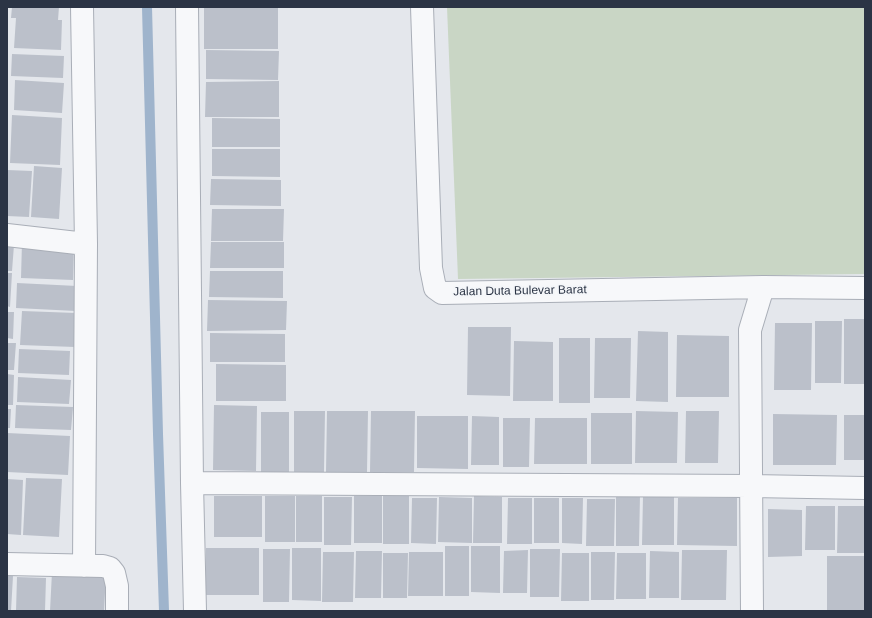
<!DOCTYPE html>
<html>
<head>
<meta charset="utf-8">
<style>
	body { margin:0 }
	#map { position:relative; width:872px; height:618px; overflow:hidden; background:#e4e7ec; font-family:Helvetica,sans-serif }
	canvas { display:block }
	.frame { position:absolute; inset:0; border:8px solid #2b3445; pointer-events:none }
</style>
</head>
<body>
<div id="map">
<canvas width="872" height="618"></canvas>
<div class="frame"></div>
</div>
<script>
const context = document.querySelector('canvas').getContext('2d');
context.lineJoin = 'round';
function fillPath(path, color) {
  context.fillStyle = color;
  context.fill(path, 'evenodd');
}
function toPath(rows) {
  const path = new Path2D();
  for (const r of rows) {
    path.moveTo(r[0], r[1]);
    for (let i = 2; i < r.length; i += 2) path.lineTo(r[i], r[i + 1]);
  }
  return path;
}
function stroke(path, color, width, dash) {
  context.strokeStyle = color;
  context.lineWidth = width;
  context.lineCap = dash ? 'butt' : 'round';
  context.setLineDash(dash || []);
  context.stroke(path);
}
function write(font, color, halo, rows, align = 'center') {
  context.font = font + ' Helvetica,sans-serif';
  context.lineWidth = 4;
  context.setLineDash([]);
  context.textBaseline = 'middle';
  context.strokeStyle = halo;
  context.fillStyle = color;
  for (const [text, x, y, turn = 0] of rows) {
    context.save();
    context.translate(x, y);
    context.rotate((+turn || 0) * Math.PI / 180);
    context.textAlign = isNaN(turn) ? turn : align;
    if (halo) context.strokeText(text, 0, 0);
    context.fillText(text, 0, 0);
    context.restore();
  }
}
fillPath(toPath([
	[447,7,865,7,865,274,458,279]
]), '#c9d6c5');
stroke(toPath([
	[147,7,158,434,164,611]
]), '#9fb4cc', 10);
fillPath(toPath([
	[12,7,59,7,58,20,62,20,61,50,14,48,16,18,11,18],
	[204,7,278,7,278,49,204,49],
	[206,50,279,51,278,80,206,79],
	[12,54,64,56,63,78,11,76],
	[15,80,64,83,62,113,14,110],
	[279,81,279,117,205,117,206,82],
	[12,115,62,118,60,165,10,163],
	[212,118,280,119,280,147,212,147],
	[212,149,280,149,280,177,212,176],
	[34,166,62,168,59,219,31,217],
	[7,170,32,171,29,217,7,216],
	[211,179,281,180,281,206,210,205],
	[212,209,284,209,283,241,211,241],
	[22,242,74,245,73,280,21,278],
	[211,242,284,242,284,268,210,268],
	[7,245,14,245,12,271,7,271],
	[210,271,283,271,283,298,209,297],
	[7,273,12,273,10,307,7,306],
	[17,283,77,286,76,311,16,308],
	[208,300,287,301,286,330,207,331],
	[22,311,76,313,75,347,20,345],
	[7,312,14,312,13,339,7,338],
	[844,319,865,319,865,384,844,384],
	[815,321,842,321,841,383,815,383],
	[775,323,812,323,811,390,774,390],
	[468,327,511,327,510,396,467,395],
	[638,331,668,332,668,402,636,401],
	[210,333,285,334,285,362,210,362],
	[677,335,729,336,729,397,676,397],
	[559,338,590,338,590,403,559,403],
	[595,338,631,338,630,398,594,398],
	[514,341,553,342,553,401,513,401],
	[7,343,16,343,14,370,7,370],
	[19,349,70,351,69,375,18,373],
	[216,364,286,365,286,401,216,401],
	[7,374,14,375,13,405,7,405],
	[18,377,71,380,69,404,17,402],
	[16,405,73,407,71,430,15,428],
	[214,405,257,406,256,471,213,470],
	[7,409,11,409,10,428,7,428],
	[294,411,325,411,324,472,294,472],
	[327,411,368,411,367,472,326,472],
	[371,411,415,411,414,472,370,472],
	[636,411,678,412,677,463,635,463],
	[686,411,719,411,718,463,685,463],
	[261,412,289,412,289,472,261,472],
	[591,413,632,413,632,464,591,464],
	[773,414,837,415,836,465,773,465],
	[844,415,865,415,865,460,844,460],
	[417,416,468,416,468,469,417,468],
	[472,416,499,417,499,465,471,465],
	[503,418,530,418,529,467,503,467],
	[535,418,587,418,587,464,534,464],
	[7,433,70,436,68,475,7,472],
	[26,478,62,479,59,537,23,535],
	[7,479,23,480,21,535,7,534],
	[383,494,409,494,409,544,383,544],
	[616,495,640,495,639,546,616,546],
	[214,496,262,496,262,537,214,537],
	[265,496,295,496,295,542,265,542],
	[296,496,322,496,322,542,296,542],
	[354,496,382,496,382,543,354,543],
	[474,496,502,497,502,543,473,543],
	[643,496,674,496,674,545,642,545],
	[324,497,352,497,351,545,324,545],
	[439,497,472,498,472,543,438,542],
	[412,498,437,498,436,544,411,543],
	[508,498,532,498,532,544,507,544],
	[534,498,559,498,559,543,534,543],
	[562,498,583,498,582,544,562,543],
	[678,498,737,498,737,546,677,545],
	[587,499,615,499,614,546,586,546],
	[806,506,835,506,835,550,805,550],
	[838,506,865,506,865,553,837,553],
	[768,509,802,510,802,556,768,557],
	[445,546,469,546,469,596,445,596],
	[471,546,500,546,500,593,471,592],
	[206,548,259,548,259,595,206,595],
	[292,548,321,548,321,601,292,600],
	[263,549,290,549,289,602,263,602],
	[530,549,560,549,559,597,530,597],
	[528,550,527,593,503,593,504,551],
	[682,550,727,550,726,600,681,600],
	[356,551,382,551,381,598,355,598],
	[650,551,679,552,679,598,649,598],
	[323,552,354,552,353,602,322,602],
	[409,552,443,552,443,596,408,596],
	[591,552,615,552,614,600,591,600],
	[383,553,408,553,407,598,383,598],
	[562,553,589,553,589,601,561,601],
	[617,553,646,553,646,599,616,599],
	[827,556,865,556,864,611,827,611],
	[52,572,106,574,104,611,50,611],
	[7,576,13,576,11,611,7,611],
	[17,577,46,578,45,611,16,611]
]), '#bbc0ca');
const minor = toPath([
	[82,7,86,244,84,566],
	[187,7,192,483,195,611],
	[422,7,431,268,435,288,442,293,763,287,865,288],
	[7,235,86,244],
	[192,483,751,486,865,488],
	[7,564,103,566,110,568,114,573,117,586,117,611],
	[752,611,750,330,763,287]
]);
stroke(minor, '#a9aeb7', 24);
stroke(minor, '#f7f8fa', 22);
write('12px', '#2b3445', '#f4f6f9', [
	["Jalan Duta Bulevar Barat",520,291,-1]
]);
</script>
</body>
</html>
